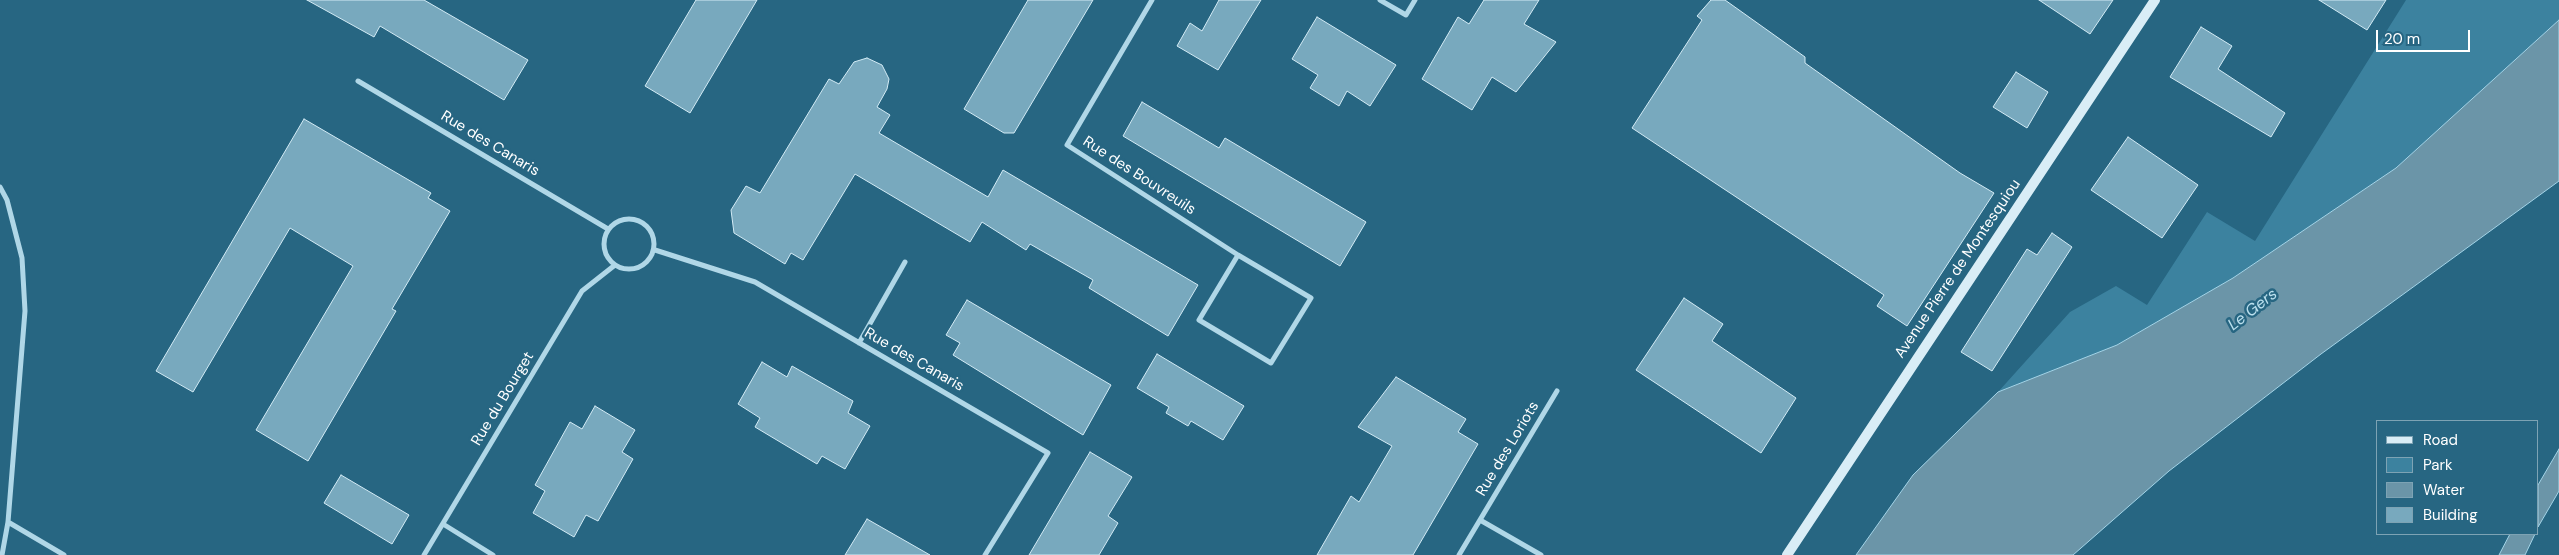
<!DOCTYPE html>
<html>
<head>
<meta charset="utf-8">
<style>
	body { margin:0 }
	#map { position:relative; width:2559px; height:555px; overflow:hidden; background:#276682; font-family:"DM Sans",sans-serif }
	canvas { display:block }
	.legend { position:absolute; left:2376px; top:420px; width:162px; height:115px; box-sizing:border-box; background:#276682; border:1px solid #7da3b4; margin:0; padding:6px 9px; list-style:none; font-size:15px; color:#fff }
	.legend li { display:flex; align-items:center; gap:10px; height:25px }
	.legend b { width:25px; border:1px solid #7da3b4 }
	.scale { position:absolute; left:2376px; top:30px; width:94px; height:22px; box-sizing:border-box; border:2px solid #fff; border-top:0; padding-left:6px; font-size:15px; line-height:18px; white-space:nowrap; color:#fff; -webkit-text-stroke:4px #276682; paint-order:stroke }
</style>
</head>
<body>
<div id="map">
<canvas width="2559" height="555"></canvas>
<ul class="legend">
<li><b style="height:6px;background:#d9edf6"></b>Road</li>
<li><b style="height:14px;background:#3c829f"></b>Park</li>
<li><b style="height:14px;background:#6b95a8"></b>Water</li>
<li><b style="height:14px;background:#78a9be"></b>Building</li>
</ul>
<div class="scale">20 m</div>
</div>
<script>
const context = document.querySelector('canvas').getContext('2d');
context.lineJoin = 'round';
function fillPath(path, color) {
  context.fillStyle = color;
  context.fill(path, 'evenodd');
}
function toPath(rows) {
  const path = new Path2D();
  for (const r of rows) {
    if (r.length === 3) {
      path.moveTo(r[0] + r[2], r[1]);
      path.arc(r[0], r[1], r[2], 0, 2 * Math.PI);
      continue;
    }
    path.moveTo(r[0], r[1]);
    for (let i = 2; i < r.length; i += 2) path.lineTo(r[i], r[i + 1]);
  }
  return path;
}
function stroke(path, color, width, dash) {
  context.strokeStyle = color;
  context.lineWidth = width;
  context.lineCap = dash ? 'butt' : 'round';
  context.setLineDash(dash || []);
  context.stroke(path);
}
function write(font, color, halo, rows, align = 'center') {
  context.font = font + ' "DM Sans",sans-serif';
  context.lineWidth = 5;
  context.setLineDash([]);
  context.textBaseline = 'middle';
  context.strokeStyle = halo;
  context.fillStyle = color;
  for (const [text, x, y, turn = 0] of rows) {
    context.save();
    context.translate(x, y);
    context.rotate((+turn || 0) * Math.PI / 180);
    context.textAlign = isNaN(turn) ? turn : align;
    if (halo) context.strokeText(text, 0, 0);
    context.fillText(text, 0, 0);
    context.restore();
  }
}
fillPath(toPath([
	[2406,0,2559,0,2559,20,2396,168,2233,278,2117,345,1998,392,2070,312,2116,286,2147,305,2207,212,2255,241]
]), '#3c829f');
const water = toPath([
	[2559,20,2559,181,2321,354,2169,471,2073,555,1856,555,1913,475,1998,392,2117,345,2233,278,2396,168,2559,20],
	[2559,449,2559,491,2538,527,2538,485,2559,449],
	[2510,534,2535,534,2525,555,2499,555,2510,534]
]);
fillPath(water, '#6b95a8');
stroke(water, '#a4d4e7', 1);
const building = toPath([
	[307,0,424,0,528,60,504,100,380,26,374,37,307,0],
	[696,0,757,0,690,113,645,86,696,0],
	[1028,0,1093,0,1014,133,1004,133,964,109,1028,0],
	[1219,0,1261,0,1218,70,1177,46,1190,23,1202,31,1219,0],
	[1484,0,1539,0,1524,24,1556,42,1516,92,1492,77,1472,110,1422,79,1458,17,1469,24,1484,0],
	[1711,0,1725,0,1805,57,1805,63,1960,173,1994,193,1907,326,1877,306,1884,295,1632,128,1702,20,1697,16,1711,0],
	[2039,0,2113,0,2090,34,2039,0],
	[2319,0,2386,0,2367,30,2319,0],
	[1317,17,1396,65,1370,106,1347,91,1339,106,1310,88,1318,75,1292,59,1317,17],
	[2201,27,2232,46,2218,69,2285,113,2271,137,2170,77,2201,27],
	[867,58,882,65,889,79,887,89,877,107,890,115,879,133,988,197,1003,170,1198,285,1168,336,1089,288,1093,280,1030,244,1026,250,982,222,970,242,855,174,803,260,791,253,785,264,734,233,731,210,746,186,760,193,829,79,839,84,854,62,867,58],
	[2016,72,2048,92,2027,128,1993,107,2016,72],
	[1142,102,1219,148,1225,138,1366,222,1340,266,1123,136,1142,102],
	[304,119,431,193,428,198,450,211,392,309,396,311,308,461,256,430,353,266,290,228,193,392,156,371,304,119],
	[2128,137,2198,185,2162,238,2091,190,2128,137],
	[2052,233,2072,247,1992,371,1961,352,2027,249,2037,255,2052,233],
	[1684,298,1723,324,1712,341,1796,398,1761,453,1636,370,1684,298],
	[967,300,1111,385,1083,435,953,355,960,343,946,335,967,300],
	[1157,354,1244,406,1223,440,1191,421,1188,426,1166,413,1169,407,1137,388,1157,354],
	[762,362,787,377,792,366,853,401,848,413,870,426,845,469,822,456,817,464,755,427,760,418,738,404,762,362],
	[1396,377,1466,419,1458,432,1478,444,1413,555,1317,555,1351,496,1359,502,1392,446,1358,427,1396,377],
	[595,406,635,430,622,452,633,459,598,521,586,515,574,537,533,513,545,491,535,485,570,422,582,429,595,406],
	[1090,452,1132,477,1108,516,1118,523,1099,555,1029,555,1090,452],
	[341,475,409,515,392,544,324,503,341,475],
	[867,519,930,555,845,555,867,519]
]);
fillPath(building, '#78a9be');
stroke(building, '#d3ebf5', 1);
stroke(toPath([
	[1152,0,1067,145,1238,255,1311,298,1271,363,1199,320,1238,255],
	[1380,0,1406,15,1415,0],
	[358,81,608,229],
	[0,187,7,200,22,258,25,311,8,522,2,555],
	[629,244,25],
	[655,250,755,282,1048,453,985,555],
	[859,343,905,262],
	[1480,520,1541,555],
	[8,522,64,555],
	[443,524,493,555],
	[424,555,582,291,615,265],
	[1459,555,1557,391]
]), '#b0d7e7', 5);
stroke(toPath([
	[1787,555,2155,0]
]), '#d9edf6', 10);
write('15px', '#fff', '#276682', [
	["Rue des Canaris",490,144,31],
	["Rue des Bouvreuils",1139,176,33],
	["Avenue Pierre de Montesquiou",1958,269,-56],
	["Rue des Canaris",914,360,30],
	["Rue du Bourget",503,399,-59],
	["Rue des Loriots",1508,449,-59]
]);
write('italic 16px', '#bbe0ee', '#276682', [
	["Le Gers",2253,310,-38]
]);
</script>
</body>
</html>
